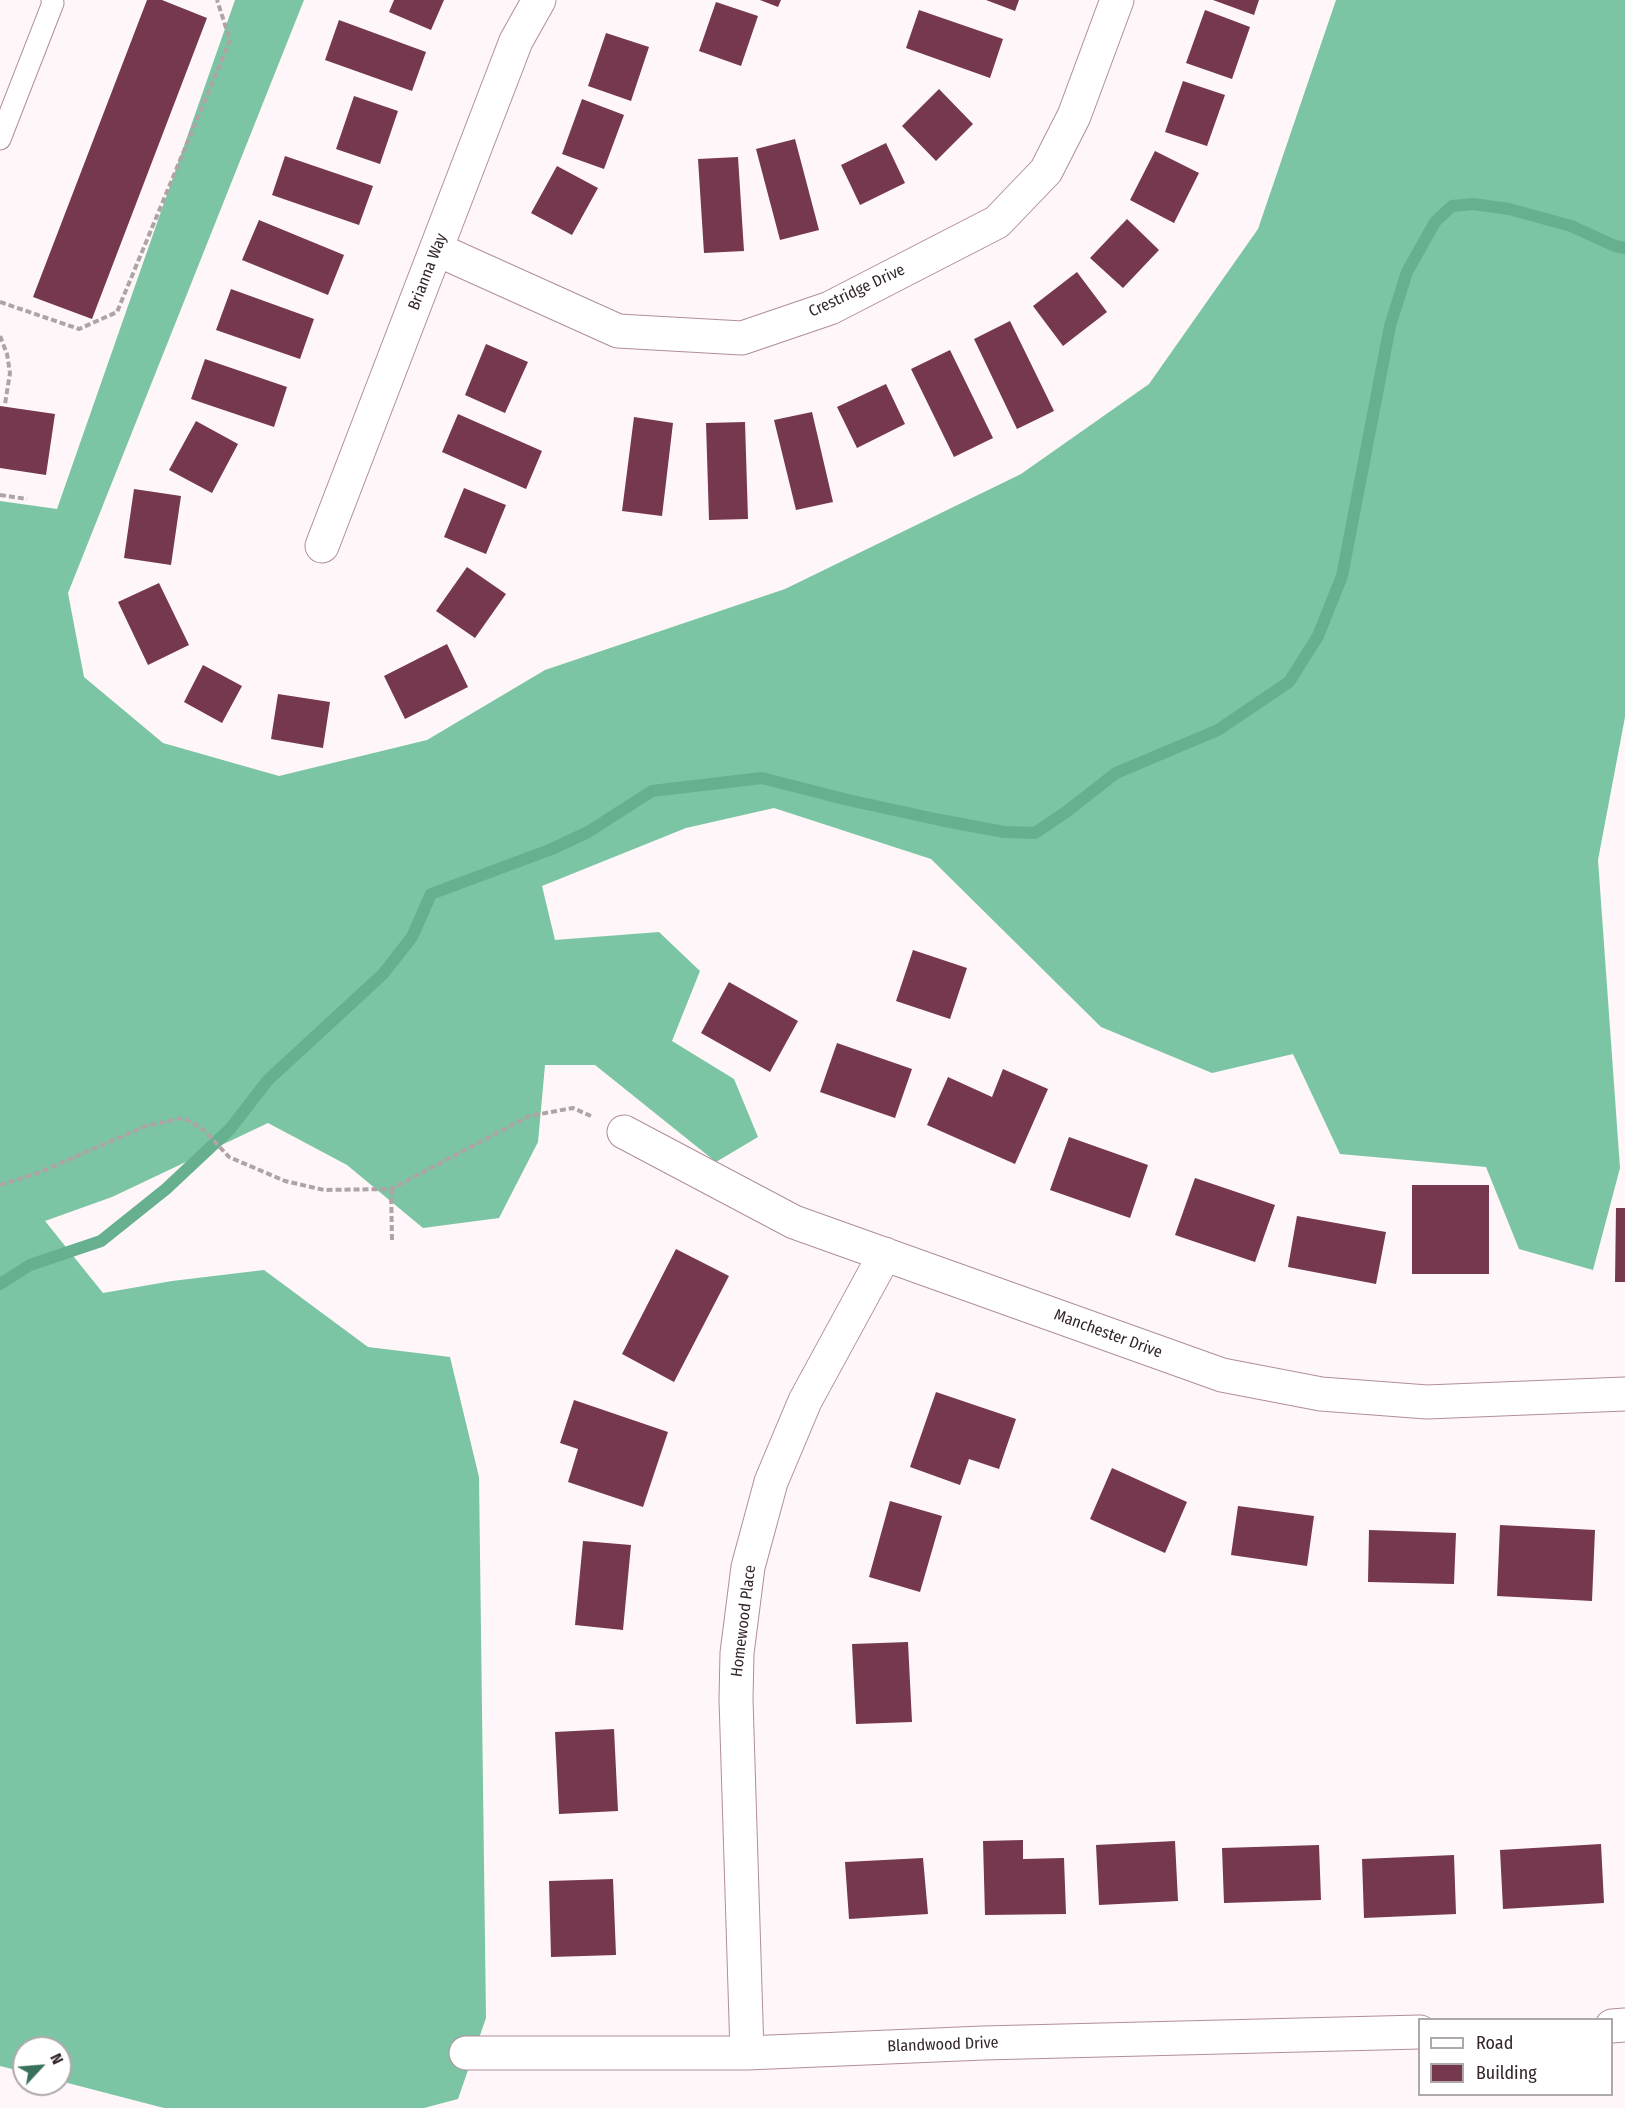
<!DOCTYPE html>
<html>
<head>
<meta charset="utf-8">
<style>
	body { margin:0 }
	#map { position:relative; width:1625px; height:2108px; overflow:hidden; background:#fef6f8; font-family:"Fira Sans Condensed",sans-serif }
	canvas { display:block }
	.legend { position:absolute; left:1418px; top:2018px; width:195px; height:78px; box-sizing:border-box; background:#fff; border:2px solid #aea8aa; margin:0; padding:8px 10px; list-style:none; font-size:18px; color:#34262a }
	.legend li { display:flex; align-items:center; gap:12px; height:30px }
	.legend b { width:30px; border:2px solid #aea8aa }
	.north { position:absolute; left:12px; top:2036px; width:60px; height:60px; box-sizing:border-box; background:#fff; border:2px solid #aea8aa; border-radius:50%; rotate:64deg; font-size:16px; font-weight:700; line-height:24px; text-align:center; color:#34262a }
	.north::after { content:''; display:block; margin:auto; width:21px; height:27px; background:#387159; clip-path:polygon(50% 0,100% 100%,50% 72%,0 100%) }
</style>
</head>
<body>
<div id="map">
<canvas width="1625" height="2108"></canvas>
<ul class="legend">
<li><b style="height:8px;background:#fff"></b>Road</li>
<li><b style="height:16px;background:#75384e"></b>Building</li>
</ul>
<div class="north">N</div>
</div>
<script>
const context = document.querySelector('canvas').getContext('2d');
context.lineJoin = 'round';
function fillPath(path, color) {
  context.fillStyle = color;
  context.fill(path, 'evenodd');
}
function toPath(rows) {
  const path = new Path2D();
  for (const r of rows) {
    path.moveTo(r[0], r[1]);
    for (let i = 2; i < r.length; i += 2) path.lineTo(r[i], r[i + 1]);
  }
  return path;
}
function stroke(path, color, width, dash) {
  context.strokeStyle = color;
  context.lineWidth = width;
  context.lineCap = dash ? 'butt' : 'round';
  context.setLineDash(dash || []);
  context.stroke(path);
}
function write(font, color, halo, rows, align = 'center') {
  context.font = font + ' "Fira Sans Condensed",sans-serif';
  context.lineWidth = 6;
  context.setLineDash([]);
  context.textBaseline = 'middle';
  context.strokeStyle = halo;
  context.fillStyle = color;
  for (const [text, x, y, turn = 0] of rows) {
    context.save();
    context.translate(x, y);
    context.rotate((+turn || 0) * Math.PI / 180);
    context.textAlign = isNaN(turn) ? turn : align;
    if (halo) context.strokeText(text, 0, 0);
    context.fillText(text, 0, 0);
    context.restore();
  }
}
fillPath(toPath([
	[235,0,304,0,68,593,84,677,163,743,279,776,427,740,545,670,785,589,1021,474,1149,384,1258,229,1336,0,1625,0,1625,717,1598,860,1620,1168,1593,1270,1519,1249,1486,1167,1340,1154,1293,1054,1212,1073,1101,1027,931,859,774,808,686,828,542,886,555,940,659,932,700,971,672,1041,734,1079,758,1137,716,1162,595,1065,545,1065,538,1142,499,1218,423,1228,347,1165,268,1123,112,1197,45,1221,103,1293,172,1281,264,1270,368,1347,450,1357,479,1477,486,2018,458,2099,424,2108,164,2108,60,2081,60,2048,24,2048,24,2072,0,2066,0,501,57,509]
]), '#7bc5a4');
stroke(toPath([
	[0,1284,30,1265,101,1241,166,1189,230,1129,268,1080,383,974,412,937,431,894,552,849,588,832,652,791,762,778,848,800,940,820,1004,832,1035,833,1066,812,1116,773,1218,730,1289,682,1318,636,1342,576,1390,326,1407,272,1435,222,1452,206,1473,204,1509,209,1571,226,1615,246,1625,248]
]), '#66b090', 12);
fillPath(toPath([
	[147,0,162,0,207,18,92,319,33,297],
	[394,0,444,0,431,30,389,12],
	[760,0,781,0,778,7],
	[986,0,1019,0,1015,11],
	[1213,0,1259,0,1254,15],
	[716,2,758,16,741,66,699,51],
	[919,10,1003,39,990,78,906,48],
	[1205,10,1250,27,1232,79,1186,63],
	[339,20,426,52,412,91,325,60],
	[606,33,649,47,631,101,588,86],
	[1183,81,1225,95,1207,146,1165,132],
	[939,89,973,124,936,161,902,126],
	[354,96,398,111,380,164,336,149],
	[582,99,624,115,604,169,562,154],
	[795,139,819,230,780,240,756,149],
	[886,143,905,183,860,205,841,165],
	[1155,151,1199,173,1174,223,1130,200],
	[285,156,373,186,359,225,272,195],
	[738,157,744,251,704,253,698,159],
	[557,166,598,188,572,235,531,213],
	[1127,219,1159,250,1123,288,1090,258],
	[259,220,344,255,328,295,242,260],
	[1077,272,1107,312,1063,346,1033,306],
	[231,289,314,319,300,359,216,330],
	[1010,321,1054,411,1017,429,974,339],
	[486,344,528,362,505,413,465,395],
	[950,350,993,438,954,457,911,369],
	[205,359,287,387,274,427,191,399],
	[886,384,905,424,857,448,837,407],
	[0,406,55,414,46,475,0,468],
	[812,412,833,502,796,510,774,420],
	[458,414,542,451,526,489,442,452],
	[634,417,673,423,662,516,622,511],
	[196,421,238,444,212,493,169,470],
	[745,422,748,519,709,520,706,423],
	[464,488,506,505,486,554,444,537],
	[134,489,181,496,171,565,124,558],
	[467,567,506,594,475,638,436,611],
	[159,583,189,645,148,665,118,602],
	[447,644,468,687,405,719,384,676],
	[203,665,242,686,222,723,184,702],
	[278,694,330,702,323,748,271,739],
	[913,950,967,968,950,1019,896,1001],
	[729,982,798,1021,770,1072,701,1033],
	[837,1043,912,1069,895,1118,820,1092],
	[1003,1069,1048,1089,1015,1164,927,1125,948,1077,992,1097],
	[1069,1137,1148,1165,1130,1218,1050,1190],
	[1195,1178,1275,1205,1255,1262,1175,1235],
	[1412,1185,1489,1185,1489,1274,1412,1274],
	[1616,1208,1625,1208,1625,1282,1615,1282],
	[1297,1216,1386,1232,1376,1284,1288,1267],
	[676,1249,729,1276,674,1382,622,1354],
	[936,1392,1016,1419,999,1469,969,1459,960,1485,910,1467],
	[574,1400,668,1432,643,1507,568,1482,578,1449,560,1443],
	[1112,1468,1187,1502,1165,1553,1090,1519],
	[890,1501,942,1516,920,1592,869,1577],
	[1238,1506,1314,1516,1307,1566,1231,1555],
	[1500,1525,1595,1530,1592,1601,1497,1596],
	[1369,1530,1456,1533,1454,1584,1368,1582],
	[583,1541,631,1545,623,1630,575,1625],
	[908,1642,912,1722,856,1724,852,1644],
	[614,1729,618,1811,559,1814,555,1732],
	[1023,1840,1023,1859,1064,1858,1066,1914,985,1915,983,1841],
	[1175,1841,1178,1901,1099,1905,1096,1845],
	[1601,1844,1604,1903,1503,1909,1500,1850],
	[1319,1845,1321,1900,1224,1903,1222,1848],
	[1454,1855,1456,1914,1364,1918,1362,1859],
	[923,1858,928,1914,849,1919,845,1862],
	[613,1879,616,1955,551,1957,549,1881]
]), '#75384e');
const lane = toPath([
	[0,139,53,3,52,0]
]);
const street = toPath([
	[436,249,618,331,742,338,830,308,997,222,1046,171,1074,116,1117,0],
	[322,546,516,41,539,0],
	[624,1132,794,1222,1222,1375,1321,1394,1427,1402,1625,1394],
	[1612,2026,1625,2025],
	[466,2053,747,2053,983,2043,1420,2032],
	[747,2053,736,1699,737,1653,748,1567,771,1482,805,1401,885,1254]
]);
stroke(lane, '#b18e98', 23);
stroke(street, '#b18e98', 35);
stroke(toPath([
	[0,302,79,329,117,312,230,40,217,0],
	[0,336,7,354,10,373,5,404],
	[0,495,27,499],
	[0,1185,38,1173,146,1126,183,1118,203,1129,229,1157,285,1181,324,1190,391,1189,529,1116,573,1108,591,1116],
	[391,1189,392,1240]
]), '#aea4a6', 4, [6, 3]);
stroke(lane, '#fff', 21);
stroke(street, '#fff', 33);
write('16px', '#34262a', '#fff', [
	["Brianna Way",428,272,-69],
	["Crestridge Drive",857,291,-25],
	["Manchester Drive",1108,1334,20],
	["Homewood Place",744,1621,-83],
	["Blandwood Drive",943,2045,-2]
]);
</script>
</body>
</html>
